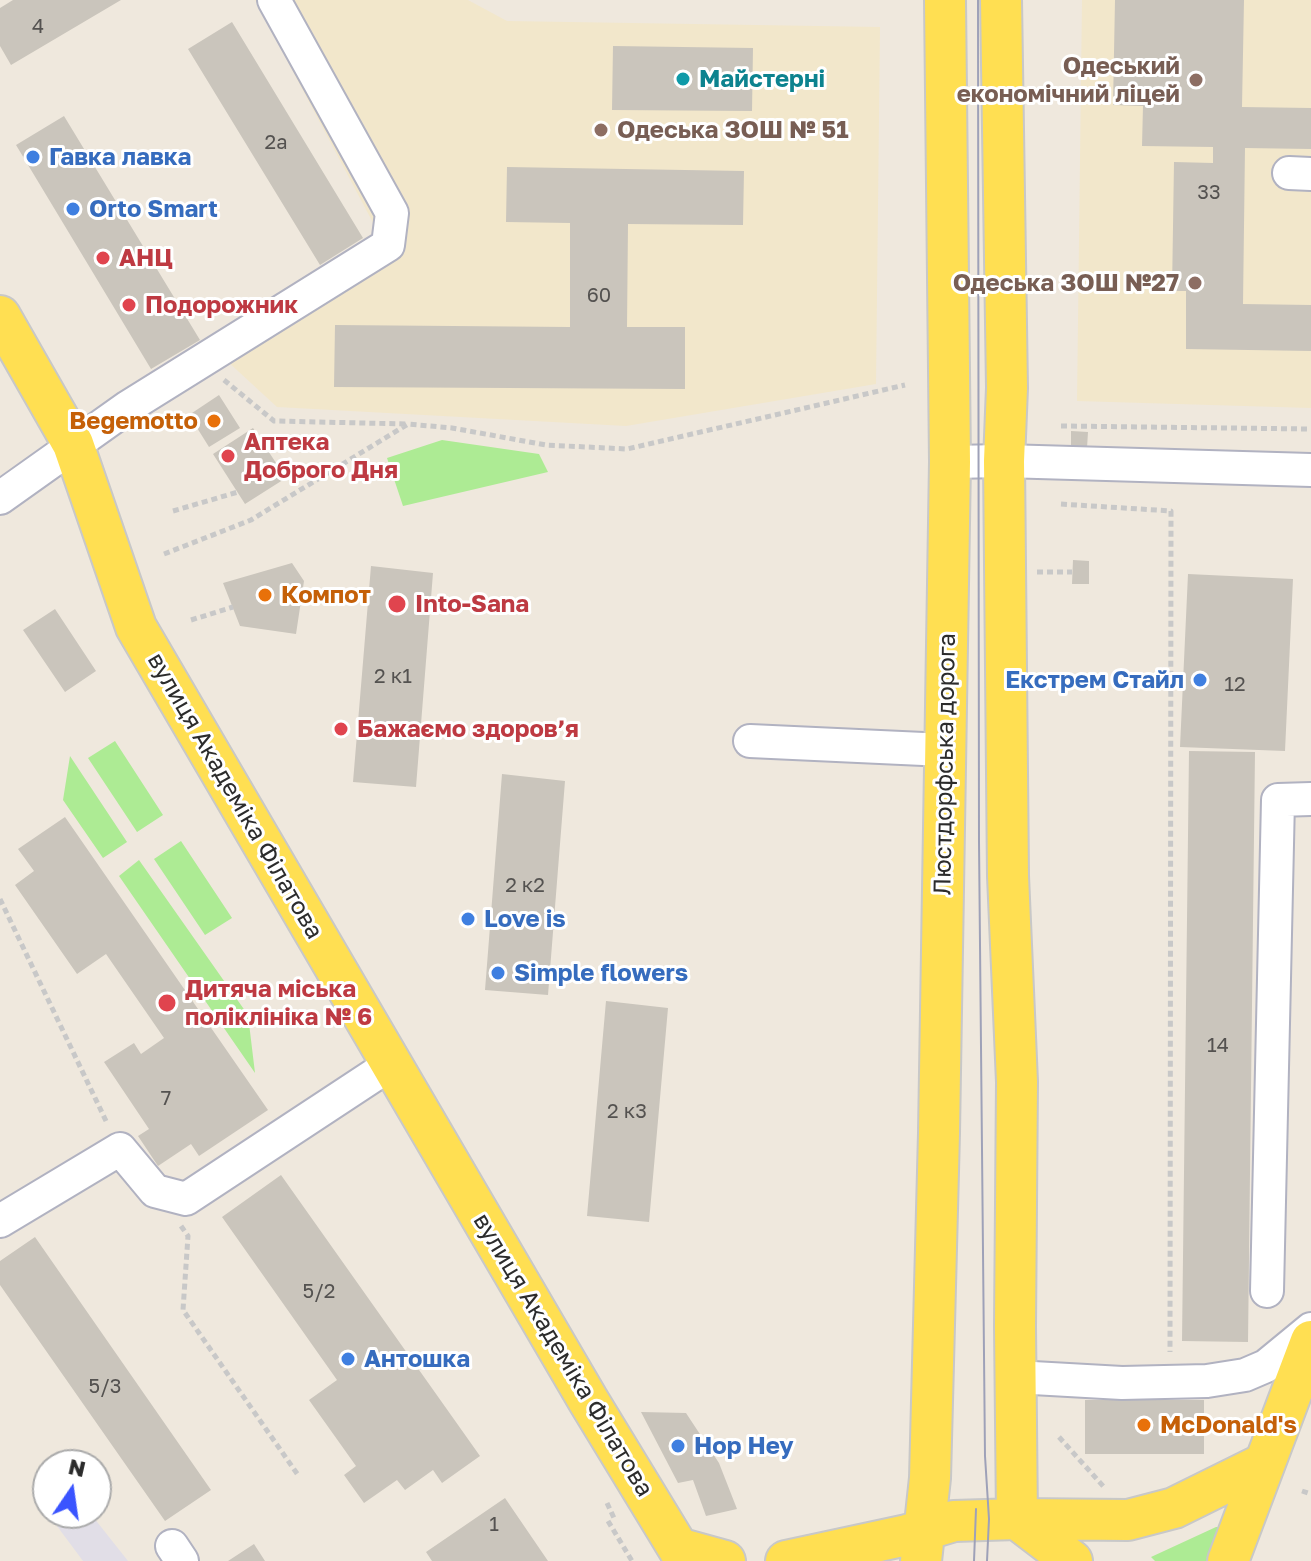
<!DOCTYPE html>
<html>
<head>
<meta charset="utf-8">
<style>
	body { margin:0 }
	#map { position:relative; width:1311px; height:1561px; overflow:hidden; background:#efe8dd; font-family:"Golos Text",sans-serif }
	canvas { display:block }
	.north { position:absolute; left:32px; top:1449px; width:80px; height:80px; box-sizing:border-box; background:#fff; border:2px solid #ababab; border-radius:50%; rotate:13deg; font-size:22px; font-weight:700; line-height:32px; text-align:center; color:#2c2c2c }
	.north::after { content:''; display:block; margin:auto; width:28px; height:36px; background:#3a54ff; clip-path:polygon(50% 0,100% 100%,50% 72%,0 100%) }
</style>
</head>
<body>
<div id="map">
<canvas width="1311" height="1561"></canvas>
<div class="north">N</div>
</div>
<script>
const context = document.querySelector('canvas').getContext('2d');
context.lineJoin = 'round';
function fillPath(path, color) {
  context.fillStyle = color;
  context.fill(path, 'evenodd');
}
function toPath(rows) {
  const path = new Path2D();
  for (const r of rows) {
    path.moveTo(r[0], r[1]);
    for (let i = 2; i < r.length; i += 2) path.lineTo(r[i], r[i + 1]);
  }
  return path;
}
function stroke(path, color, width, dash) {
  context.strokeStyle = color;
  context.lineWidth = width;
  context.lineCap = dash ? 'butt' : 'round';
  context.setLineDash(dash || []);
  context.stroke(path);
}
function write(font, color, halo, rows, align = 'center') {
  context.font = font + ' "Golos Text",sans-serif';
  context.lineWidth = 6;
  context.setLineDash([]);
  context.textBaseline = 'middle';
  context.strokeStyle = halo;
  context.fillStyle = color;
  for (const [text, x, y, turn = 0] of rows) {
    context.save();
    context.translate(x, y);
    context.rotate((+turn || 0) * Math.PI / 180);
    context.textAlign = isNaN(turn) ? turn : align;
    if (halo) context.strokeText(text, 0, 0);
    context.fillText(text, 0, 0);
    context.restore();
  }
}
fillPath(toPath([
	[76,1513,90,1513,128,1561,83,1561,57,1526]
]), '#e1dee7');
fillPath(toPath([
	[255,0,468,0,507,21,880,27,876,384,626,426,277,407,226,360,379,234],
	[1082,0,1311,0,1311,408,1077,401]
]), '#f2e7cb');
fillPath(toPath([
	[442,440,539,454,548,472,403,506,387,458],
	[115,741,163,815,137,832,88,758],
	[70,756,127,842,103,858,63,800],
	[181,841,232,918,205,935,154,859],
	[139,860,248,1015,255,1073,119,876],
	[1216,1527,1223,1527,1224,1561,1155,1561,1151,1557]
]), '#adeb94');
fillPath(toPath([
	[13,0,121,0,11,65,0,46,0,8],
	[1115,0,1244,0,1242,107,1311,108,1311,149,1245,148,1243,304,1311,305,1311,351,1186,349,1186,291,1172,291,1174,162,1213,163,1213,147,1142,146,1143,106,1113,105],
	[232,22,363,238,320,265,188,49],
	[613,46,753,48,752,111,612,110],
	[64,116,200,340,151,369,16,145],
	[507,167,744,171,743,225,628,224,627,327,685,327,685,389,334,387,335,325,570,327,570,223,506,222],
	[219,395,240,428,209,447,189,415],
	[253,428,286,478,245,504,213,454],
	[1071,431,1088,432,1087,448,1071,448],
	[1073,560,1089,561,1089,584,1072,584],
	[292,563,304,581,296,634,240,626,223,583],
	[371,566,433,573,416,787,353,782],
	[1188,574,1293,579,1285,751,1180,747],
	[55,609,96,671,65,692,23,630],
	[1189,751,1255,752,1248,1342,1182,1341],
	[502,774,565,781,548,995,485,990],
	[65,817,268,1110,199,1156,191,1144,158,1166,138,1136,149,1129,104,1062,134,1043,141,1054,164,1038,106,954,77,974,15,885,34,871,18,849],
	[606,1001,668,1008,649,1222,587,1216],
	[281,1175,480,1456,442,1483,433,1470,405,1490,397,1480,364,1503,344,1475,356,1466,309,1400,337,1380,222,1217],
	[35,1237,211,1490,165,1521,0,1285,0,1261],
	[1085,1400,1204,1400,1204,1454,1085,1454],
	[641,1412,686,1413,719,1463,737,1509,706,1516,693,1480,678,1483],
	[505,1498,548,1561,432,1561,426,1552],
	[254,1544,265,1561,228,1561]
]), '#cac5bc');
const minor = toPath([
	[1289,173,1311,174],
	[950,462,1004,461,1311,470],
	[0,498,128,407,388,245,392,213,274,0],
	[750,741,945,750],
	[0,1221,120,1149,155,1191,186,1199,391,1064],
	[1267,1291,1278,800,1311,799],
	[1015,1377,1122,1383,1207,1381,1245,1375,1266,1366,1311,1329],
	[172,1546,182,1561]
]);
const major = toPath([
	[1001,0,1007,388,1004,461,1008,876,1017,1082,1015,1326,1017,1519],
	[0,316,73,444,136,627,588,1400,686,1561],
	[1017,1519,1072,1561],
	[678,1548,725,1561],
	[786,1561,907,1535,954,1521,1017,1519,1128,1520,1174,1508,1265,1463],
	[921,1561,930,1478,939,1133,950,462,945,0],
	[1228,1561,1311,1341]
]);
stroke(minor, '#b1b2c1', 36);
stroke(major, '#c8c8c8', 44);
stroke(toPath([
	[224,380,274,421,407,424],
	[1061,426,1311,429],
	[1061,504,1171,511,1170,1352],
	[173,511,238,492],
	[164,554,251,520,408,424,452,428,546,445,627,449,905,385],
	[1037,572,1072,572],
	[191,620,233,607],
	[0,899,107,1123],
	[181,1226,188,1236,183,1310,298,1475],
	[1059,1437,1104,1487],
	[1302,1491,1311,1494],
	[607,1503,614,1518],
	[608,1521,632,1561]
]), '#c8c8c8', 5, [6, 4]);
stroke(minor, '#fff', 32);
stroke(major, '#ffdf52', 40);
stroke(toPath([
	[978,0,979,842,985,1456,989,1519,987,1561],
	[974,1561,976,1509]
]), '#9ea1b8', 2);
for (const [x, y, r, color] of [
	[683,79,8,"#0f9aa8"],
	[1196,80,8,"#8d6e63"],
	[601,130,8,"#8d6e63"],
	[33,157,8,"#3f7fe0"],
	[73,209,8,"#3f7fe0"],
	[103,258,8,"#e0444e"],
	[1195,283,8,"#8d6e63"],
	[129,305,8,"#e0444e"],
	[214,421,8,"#e8710a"],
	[228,456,8,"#e0444e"],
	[265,595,8,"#e8710a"],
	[397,604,10,"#e0444e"],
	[1200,680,8,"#3f7fe0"],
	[341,729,8,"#e0444e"],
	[468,919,8,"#3f7fe0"],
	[498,973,8,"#3f7fe0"],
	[167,1003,10,"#e0444e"],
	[348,1359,8,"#3f7fe0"],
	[1144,1425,8,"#e8710a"],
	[678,1446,8,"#3f7fe0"]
]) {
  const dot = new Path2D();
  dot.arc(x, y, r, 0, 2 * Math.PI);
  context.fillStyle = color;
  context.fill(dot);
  stroke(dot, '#fff', 3);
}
write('20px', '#545250', null, [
	["4",38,27],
	["2а",276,143],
	["33",1209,193],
	["60",599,296],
	["2 к1",393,677],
	["12",1235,685],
	["2 к2",525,886],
	["14",1218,1046],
	["7",166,1099],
	["2 к3",627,1112],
	["5/2",319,1292],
	["5/3",105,1387],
	["1",494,1525]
]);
write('bold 24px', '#785e54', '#fff', [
	["Одеський",1180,66],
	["економічний ліцей",1180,94],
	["Одеська ЗОШ № 51",617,130,"left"],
	["Одеська ЗОШ №27",1179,283]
], 'right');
write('bold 24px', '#0d838f', '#fff', [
	["Майстерні",699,79]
], 'left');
write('bold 24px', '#366cbe', '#fff', [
	["Гавка лавка",49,157],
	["Orto Smart",89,209],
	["Екстрем Стайл",1184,680,"right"],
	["Love is",484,919],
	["Simple flowers",514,973],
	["Антошка",364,1359],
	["Hop Hey",694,1446]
], 'left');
write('bold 24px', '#be3a42', '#fff', [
	["АНЦ",119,258],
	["Подорожник",145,305],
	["Аптека",244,442],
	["Доброго Дня",244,470],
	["Into-Sana",415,604],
	["Бажаємо здоровʼя",357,729],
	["Дитяча міська",185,989],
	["поліклініка № 6",185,1017]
], 'left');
write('bold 24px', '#c56008', '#fff', [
	["Begemotto",198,421,"right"],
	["Компот",281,595],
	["McDonald's",1160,1425]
], 'left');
write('24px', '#2c2c2c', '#fff', [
	["Люстдорфська дорога",945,764,-89],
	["вулиця Академіка Філатова",235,796,60],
	["вулиця Академіка Філатова",563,1355,59]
]);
</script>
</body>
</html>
